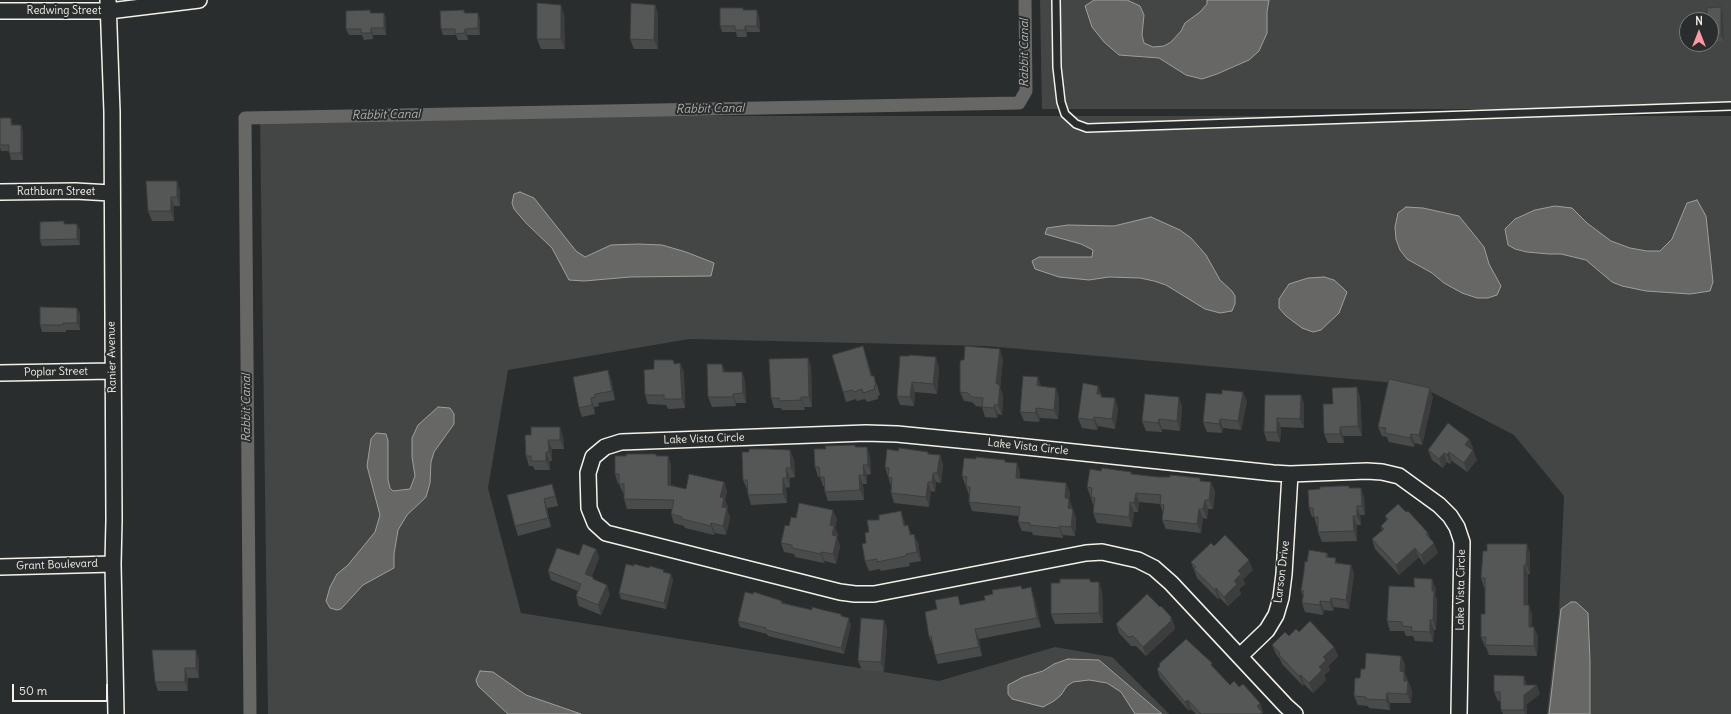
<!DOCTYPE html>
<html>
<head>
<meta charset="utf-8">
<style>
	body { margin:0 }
	#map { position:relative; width:1731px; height:714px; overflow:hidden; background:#2a2d2e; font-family:Delius,sans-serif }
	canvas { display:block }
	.north { position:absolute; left:1679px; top:12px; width:40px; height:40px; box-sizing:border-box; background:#2a2d2e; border:1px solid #7b7b78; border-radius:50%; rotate:0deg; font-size:11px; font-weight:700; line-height:16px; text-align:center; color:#f4f1e8 }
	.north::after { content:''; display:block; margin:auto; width:14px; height:18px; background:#ff9aa2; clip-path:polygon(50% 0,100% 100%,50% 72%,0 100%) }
	.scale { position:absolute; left:12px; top:684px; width:96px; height:18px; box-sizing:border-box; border:2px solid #f4f1e8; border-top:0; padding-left:5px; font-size:12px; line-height:14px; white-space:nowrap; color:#f4f1e8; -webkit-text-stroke:3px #2a2d2e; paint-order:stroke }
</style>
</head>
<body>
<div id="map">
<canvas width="1731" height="714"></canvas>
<div class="north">N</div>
<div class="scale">50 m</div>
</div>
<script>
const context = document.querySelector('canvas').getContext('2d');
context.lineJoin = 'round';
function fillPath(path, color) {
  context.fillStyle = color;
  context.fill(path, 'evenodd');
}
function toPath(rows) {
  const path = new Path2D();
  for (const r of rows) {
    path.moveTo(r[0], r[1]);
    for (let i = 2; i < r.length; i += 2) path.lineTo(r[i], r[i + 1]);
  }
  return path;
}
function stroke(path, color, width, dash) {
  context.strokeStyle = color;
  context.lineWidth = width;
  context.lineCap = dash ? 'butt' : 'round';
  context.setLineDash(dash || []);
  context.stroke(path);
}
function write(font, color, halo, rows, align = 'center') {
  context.font = font + ' Delius,sans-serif';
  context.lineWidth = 4;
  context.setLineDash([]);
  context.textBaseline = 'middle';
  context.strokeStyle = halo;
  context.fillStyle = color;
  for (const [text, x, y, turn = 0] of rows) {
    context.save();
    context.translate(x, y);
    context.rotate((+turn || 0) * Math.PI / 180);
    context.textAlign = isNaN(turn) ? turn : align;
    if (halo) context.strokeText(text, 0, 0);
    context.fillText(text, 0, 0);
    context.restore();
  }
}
fillPath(toPath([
	[1040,0,1094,0,1085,7,1092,27,1138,57,1159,58,1186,75,1202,79,1237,66,1267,33,1267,12,1269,0,1731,0,1731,109,1042,109],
	[1687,20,1711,20,1711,44,1687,44],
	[1127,0,1207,0,1207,4,1201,12,1185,23,1181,31,1171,42,1164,46,1153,47,1144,43,1142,35,1144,15,1140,6],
	[260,116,1731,116,1731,714,1547,714,1559,611,1564,496,1514,435,1418,385,987,346,689,339,508,370,488,488,521,613,939,681,1055,647,1112,657,1169,714,268,714]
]), '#444645');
const water = toPath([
	[1094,0,1127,0,1140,6,1144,15,1142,35,1144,43,1153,47,1164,46,1171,42,1181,31,1185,23,1200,12,1207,4,1207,0,1269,0,1267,12,1267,33,1259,51,1249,60,1217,74,1202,79,1186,75,1159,58,1119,55,1104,42,1092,27,1085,6,1094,0],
	[520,192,534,198,576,251,585,257,611,245,638,244,662,245,686,252,714,263,711,276,630,277,584,281,569,280,552,248,526,223,514,209,512,203,514,194,520,192],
	[1697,200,1706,216,1713,282,1710,291,1690,294,1646,291,1622,286,1612,282,1586,260,1561,254,1549,254,1527,252,1515,249,1508,245,1505,229,1515,219,1535,210,1555,206,1572,208,1587,223,1611,241,1630,248,1647,251,1660,251,1672,239,1687,203,1697,200],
	[1406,207,1423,208,1459,216,1484,247,1489,264,1501,286,1497,295,1488,298,1477,298,1462,293,1444,283,1432,273,1407,259,1400,250,1396,239,1395,227,1398,213,1406,207],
	[1151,217,1180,230,1191,238,1206,255,1220,280,1232,291,1235,296,1235,304,1232,311,1220,313,1205,309,1166,285,1154,281,1140,278,1109,277,1089,280,1059,277,1035,269,1032,261,1039,257,1092,257,1093,250,1081,244,1045,234,1047,228,1068,225,1114,226,1151,217],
	[1324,277,1334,280,1343,288,1347,292,1339,313,1321,330,1313,332,1302,328,1286,316,1279,308,1279,299,1289,284,1308,278,1324,277],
	[438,407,450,408,454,414,454,424,434,452,431,462,430,483,426,497,407,515,398,530,394,554,394,568,363,585,341,609,337,610,330,608,326,601,330,587,337,574,348,565,375,532,380,515,367,466,371,439,376,433,386,434,388,441,388,480,390,488,393,491,410,489,415,476,412,457,412,438,418,425,438,407],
	[1571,602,1576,602,1588,613,1590,661,1590,714,1549,714,1561,609,1571,602],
	[1068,659,1099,660,1162,714,1135,714,1121,692,1107,683,1089,680,1073,682,1067,686,1061,695,1054,701,1043,707,1012,699,1008,694,1008,685,1023,677,1043,671,1054,664,1068,659],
	[480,671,493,672,526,695,581,714,508,714,478,686,476,680,480,671]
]);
fillPath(water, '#676866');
stroke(water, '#9f9f9a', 1);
stroke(toPath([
	[250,714,245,118,1019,103,1026,91,1025,0]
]), '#676866', 13);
const service = toPath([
	[1056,0,1057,67,1061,102,1065,114,1076,124,1087,128,1731,106]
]);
const minor = toPath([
	[108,0,112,112,114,520,113,564,116,714],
	[0,11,109,11,199,0],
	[0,192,75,191,111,193],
	[0,373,112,371],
	[0,567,113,564],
	[1240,656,1267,630,1276,615,1281,598,1284,574,1290,474],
	[1295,714,1286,706,1171,583,1154,568,1138,560,1102,552,1086,553,874,594,855,594,840,592,606,533,595,523,589,508,588,473,593,457,605,447,621,442,866,433,897,434,979,442,1273,473,1290,474,1367,471,1382,472,1399,476,1439,505,1450,516,1457,527,1462,542,1459,714]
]);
stroke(service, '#f4f1e8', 10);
stroke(minor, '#f4f1e8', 18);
stroke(service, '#2a2d2e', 7);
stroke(minor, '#2a2d2e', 15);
fillPath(toPath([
	[655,5,658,14,658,49,634,49,630,39],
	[1721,7,1723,14,1724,42,1711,42,1711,20],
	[370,10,371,13,384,13,386,19,386,35,373,35,373,39,364,40,362,35,349,35,346,29],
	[464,10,465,13,480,19,480,35,467,35,468,40,458,40,456,35,443,35,441,29],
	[744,10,759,16,760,32,747,32,747,37,737,37,736,32,722,32,720,26],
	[564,14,565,49,541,49,537,39],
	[0,118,13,125,21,125,23,132,23,160,11,160,9,151,1,151,0,148],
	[177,181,180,191,180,206,174,206,174,221,152,221,148,211],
	[64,221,64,224,80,230,80,245,42,246,40,240],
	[80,314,80,330,66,330,66,332,42,332,40,325],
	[863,346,872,376,877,385,880,395,878,396,878,399,867,402,865,399,857,401,856,399,846,402,843,392],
	[900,356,939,367,937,394,915,392,914,406,900,405,897,396],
	[808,358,811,367,812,407,804,407,805,410,782,410,781,408,774,408,771,398],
	[1003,359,1000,388,1003,395,1002,415,998,414,997,418,985,417,982,407,976,406,972,402,964,401,960,392],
	[673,360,675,364,680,363,684,373,685,408,668,409,666,405,648,404,645,395,654,369],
	[722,364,725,372,742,372,745,381,746,403,736,403,736,406,712,407,708,397],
	[611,379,615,400,598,403,599,406,594,407,595,414,582,417,579,408],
	[1098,386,1102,397,1118,408,1115,429,1098,426,1097,430,1082,428,1078,418],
	[1041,387,1059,397,1058,419,1040,418,1039,422,1024,421,1020,412],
	[1301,395,1304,404,1304,428,1281,427,1280,442,1267,441,1264,432],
	[1360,397,1362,436,1343,436,1344,443,1328,443,1324,434,1333,404],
	[1433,397,1422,445,1415,443,1414,447,1389,442,1387,437,1382,436,1378,427],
	[1247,401,1241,430,1223,428,1222,433,1207,432,1203,422],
	[1182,406,1180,431,1162,429,1162,432,1146,431,1142,421],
	[525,435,563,436,564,449,552,449,552,461,550,461,550,470,535,470,533,466,529,466,526,456],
	[1469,439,1473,448,1472,450,1473,450,1477,460,1467,472,1452,461,1450,464,1447,462,1443,468,1432,460,1428,450],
	[855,445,856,447,870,456,871,474,867,475,867,484,863,484,864,500,828,501,825,492,824,486,823,486,820,477,818,477,815,467,826,449],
	[898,451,928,452,929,454,940,455,943,465,941,483,936,482,935,492,931,491,929,507,894,503,891,493,891,486,885,467],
	[657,456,668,456,671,466,671,485,686,489,724,482,727,491,725,500,728,507,727,510,730,518,726,535,715,533,714,535,685,528,684,526,674,523,671,514,672,509,627,509,624,499,624,493,623,493,619,484,618,484,615,474],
	[794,459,795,477,790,478,790,487,786,488,787,503,751,505,748,495,748,489,747,489,743,480],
	[976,459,1017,463,1020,473,1020,479,1066,483,1070,493,1069,499,1076,518,1075,536,1063,535,1063,538,1033,535,1032,532,1022,531,1018,522,1019,516,972,511,969,502,969,495,962,476],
	[1132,474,1201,481,1215,491,1213,509,1208,509,1207,519,1203,518,1201,533,1166,529,1162,520,1163,513,1160,504,1139,502,1138,512,1134,512,1132,527,1097,523,1093,513,1094,507,1087,487],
	[552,484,555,493,558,506,547,508,551,527,518,536,515,526],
	[1350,488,1364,497,1365,515,1360,515,1361,525,1357,525,1357,541,1322,542,1318,532,1318,527,1317,527,1314,517,1312,517,1309,508],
	[1406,512,1428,533,1430,539,1438,553,1424,565,1419,557,1399,575,1375,549,1372,539,1382,530,1381,526,1387,521,1385,516],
	[796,518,837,519,835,528,838,535,837,538,840,546,836,564,825,561,824,563,795,557,794,554,784,552,781,543],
	[904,520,905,526,908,525,911,534,918,543,921,561,909,563,910,566,881,571,880,569,869,571,865,561,866,543,869,532],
	[1214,546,1253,570,1243,579,1245,584,1239,589,1241,594,1228,606,1220,598,1218,599,1197,578,1191,562],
	[596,549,599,558,592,576,595,580,610,594,601,615,579,606,576,596,578,591,551,580,548,571,579,555],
	[1487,551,1530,553,1530,574,1528,574,1528,605,1532,615,1532,627,1538,636,1537,656,1489,655,1486,647,1485,647,1481,637,1485,614,1485,588,1484,588,1481,578],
	[1327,553,1329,558,1338,563,1351,565,1354,574,1349,609,1334,607,1333,611,1324,610,1323,615,1305,612,1302,603,1303,596,1301,591,1307,562],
	[665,572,671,574,673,580,666,609,621,599,619,593],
	[1091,582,1102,591,1103,623,1055,624,1051,614],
	[1414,585,1436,589,1435,595,1437,600,1436,630,1434,630,1433,642,1415,641,1413,636,1406,636,1404,631,1390,631,1387,621,1414,587],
	[1023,589,1034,597,1041,627,979,639,982,656,938,664,935,655,933,646,929,637,961,605,985,600],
	[782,601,783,603,812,610,841,614,842,617,851,625,844,654,768,636,767,634,740,627,738,621],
	[884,620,887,629,884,672,862,670,858,661],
	[1116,624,1175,627,1174,628,1175,629,1146,656,1136,646,1131,646,1119,633],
	[1299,632,1334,647,1338,656,1328,666,1330,670,1324,675,1326,680,1313,693,1304,684,1303,686,1282,664,1280,659,1276,654,1272,645,1289,636],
	[1401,656,1405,665,1404,671,1412,691,1411,703,1390,703,1390,710,1369,708,1368,706,1358,705,1354,696,1360,678,1365,669],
	[199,660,199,678,188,678,188,691,158,691,155,682],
	[1159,664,1213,668,1230,685,1239,687,1260,703,1263,712,1263,714,1196,714,1191,709,1189,711,1160,678,1157,669,1160,666],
	[1527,685,1540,694,1527,704,1527,714,1503,714,1501,710,1501,701,1498,701,1494,692]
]), '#494b4a');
fillPath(toPath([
	[561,5,564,14,565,49,561,39],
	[655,5,658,14,658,49,654,40],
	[1721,7,1723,14,1724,42,1721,35],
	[757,10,759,16,760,32,757,26],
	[384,13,386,19,386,35,384,28],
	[478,13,480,19,480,35,478,28],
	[745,26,747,32,747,37,745,30],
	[371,28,373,35,373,39,371,33],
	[465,29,467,35,468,40,465,33],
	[11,118,13,125,13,131,11,125],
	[21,125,23,132,23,160,21,153],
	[177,181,180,191,180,206,177,197],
	[171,197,174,206,174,221,171,211],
	[77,224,80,230,80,245,77,239],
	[77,308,80,314,80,330,77,323],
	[863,346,875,386,871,376],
	[1000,349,1003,359,1000,388,1003,395,1002,415,998,405,996,383],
	[936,357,939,367,937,394,933,384],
	[808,358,811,367,812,407,809,397],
	[680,363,684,373,685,408,682,399],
	[722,364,726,373,723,372],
	[608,370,611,379,615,400,612,391],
	[742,372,745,381,746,403,743,393],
	[1038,377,1041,386,1041,394,1037,385],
	[912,382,915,392,914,406,910,397],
	[1098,386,1101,394,1105,404,1097,394],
	[1357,387,1360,397,1362,436,1358,426],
	[1056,388,1059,397,1058,419,1054,410],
	[1430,388,1433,397,1422,445,1419,435],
	[1243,392,1247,401,1241,430,1238,421],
	[733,394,736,403,736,406,733,397],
	[1301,395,1304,404,1304,428,1300,419],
	[801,397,804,407,805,410,801,400],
	[1179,397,1182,406,1180,431,1177,421],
	[591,398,594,407,595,414,592,405],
	[1115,398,1118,408,1115,429,1112,419],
	[994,405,998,414,997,418,994,408],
	[1036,408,1040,418,1039,422,1036,413],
	[1094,417,1098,426,1097,430,1094,420],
	[1277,418,1281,427,1280,442,1277,432],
	[1159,419,1162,429,1162,432,1158,423],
	[1220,419,1223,428,1222,433,1219,424],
	[560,427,563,436,564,449,560,440],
	[1340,427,1343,436,1344,443,1340,434],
	[1411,434,1415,443,1414,447,1410,438],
	[1469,439,1473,448,1469,454,1465,445],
	[548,440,552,449,552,461,549,452],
	[867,447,870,456,871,474,868,465],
	[790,450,794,459,795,477,791,468],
	[1473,450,1477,460,1467,472,1464,463],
	[546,452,550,461,550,470,546,461],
	[1449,452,1452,461,1450,464,1447,455],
	[1444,453,1447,462,1443,468,1439,459],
	[940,455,943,465,941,483,937,473],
	[668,456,671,466,671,494,668,485],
	[1017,463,1020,473,1019,488,1016,478],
	[863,465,867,475,867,484,864,475],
	[786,468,790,478,790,487,787,478],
	[933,473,936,482,935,492,932,482],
	[859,475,863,484,864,500,860,490],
	[783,478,786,488,787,503,783,494],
	[724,482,727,491,725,500,728,507,727,510,730,518,726,535,723,526,722,507,720,497],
	[928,482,931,491,929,507,926,497],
	[1211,482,1215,491,1213,509,1209,500],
	[1066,483,1070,493,1069,499,1072,508,1072,518,1065,498],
	[552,484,555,493,558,506,555,496],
	[1361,488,1364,497,1365,515,1362,506],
	[1136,493,1139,502,1138,512,1134,503],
	[544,499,547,508,551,527,548,518],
	[1205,500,1208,509,1207,519,1203,509],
	[1130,502,1134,512,1132,527,1129,517],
	[1357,506,1360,515,1361,525,1357,516],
	[1073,509,1076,518,1075,536,1071,527],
	[1199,509,1203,518,1201,533,1197,524],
	[833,510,837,519,835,528,838,535,837,538,840,546,836,564,833,554,832,535,830,525],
	[901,511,904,520,907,535,904,526],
	[1353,516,1357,525,1357,541,1354,531],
	[711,523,715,533,714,535,711,526],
	[908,525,911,535,910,535],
	[1059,526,1063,535,1063,538,1059,528],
	[914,534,918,543,921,561,917,552],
	[1434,543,1438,553,1424,565,1421,555],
	[1527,544,1530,553,1530,574,1526,565],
	[1415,548,1419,557,1399,575,1396,565],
	[596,549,599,558,589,583,585,574],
	[821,552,825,561,824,563,821,554],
	[1249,560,1253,570,1243,579,1245,584,1239,589,1241,594,1228,606,1224,597,1234,581,1238,571],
	[1351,565,1354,574,1349,609,1346,600],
	[1524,565,1528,574,1528,615,1524,605],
	[671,574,673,580,666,609,664,603],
	[1432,579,1436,589,1435,595,1437,600,1436,630,1433,620,1432,591],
	[1099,582,1102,591,1103,623,1099,613],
	[607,585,610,594,601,615,598,605],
	[1031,587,1034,597,1041,627,1037,618],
	[1216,588,1220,598,1218,599,1215,590],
	[1331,598,1334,607,1333,611,1330,602],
	[1320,601,1324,610,1323,615,1320,605],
	[1529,605,1532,615,1532,636,1529,627],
	[849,618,851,625,844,654,841,648],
	[1172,618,1175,627,1174,628,1175,629,1146,656,1143,647],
	[884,620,887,629,884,672,881,662],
	[1430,620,1434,630,1433,642,1430,632],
	[1534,627,1538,636,1537,656,1534,646],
	[975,629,979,639,982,656,979,647],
	[1334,647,1338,656,1328,666,1330,670,1324,675,1326,680,1313,693,1309,683,1319,667,1323,657],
	[196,650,199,660,199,678,196,668],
	[1401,656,1405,665,1404,680,1400,671],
	[185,668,188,678,188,691,185,682],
	[1404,672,1408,681,1407,691,1404,681],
	[1301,675,1304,684,1303,686,1299,676],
	[1524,676,1527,685,1537,685,1540,694,1527,704,1527,714,1525,714,1524,710],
	[1408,681,1412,691,1411,703,1407,694],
	[1387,693,1390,703,1390,710,1386,700],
	[1188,700,1191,709,1189,711,1185,702],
	[1260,703,1263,712,1263,714,1260,714,1257,706]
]), '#3c3d3c');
const building = toPath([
	[537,3,561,5,561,39,537,39,537,3],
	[631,3,655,5,654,40,630,39,631,3],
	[1721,7,1721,35,1711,36,1711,20,1707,20,1707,8,1721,7],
	[720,8,743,8,743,10,757,10,757,26,745,26,745,30,735,30,735,26,720,26,720,8],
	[370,10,370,13,384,13,384,28,371,28,371,33,361,33,361,29,346,29,346,11,370,10],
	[464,10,464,13,478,13,478,28,465,29,465,33,455,34,455,29,441,29,440,11,464,10],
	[0,118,11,118,11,125,21,125,21,153,9,153,9,145,0,145,0,118],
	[146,181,177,181,177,197,171,197,171,211,148,211,146,181],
	[64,221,64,224,77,224,77,239,40,240,40,222,64,221],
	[40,307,77,308,77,323,63,323,63,325,40,325,40,307],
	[863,346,871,376,874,376,876,385,874,386,875,389,863,393,862,389,854,392,853,390,843,392,832,355,863,346],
	[965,346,1000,349,996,383,1000,386,998,405,994,405,994,408,982,407,983,398,972,397,968,393,960,392,960,363,961,360,964,360,965,346],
	[910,355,936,357,933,384,912,382,910,397,897,396,900,356,909,356,910,355],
	[808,358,809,397,801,397,801,400,779,401,779,398,771,398,769,359,808,358],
	[654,360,673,360,674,364,680,363,682,399,664,399,664,395,645,395,644,370,654,369,654,360],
	[707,364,722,364,723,372,742,372,743,393,733,394,733,397,708,397,707,364],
	[608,370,612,391,595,394,595,397,591,398,592,405,579,408,573,377,608,370],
	[1023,376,1038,377,1037,385,1039,386,1056,388,1054,410,1036,408,1036,413,1020,412,1023,376],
	[1389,379,1430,388,1419,435,1411,434,1410,438,1385,433,1386,428,1378,427,1389,379],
	[1083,383,1098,386,1097,394,1101,394,1101,397,1115,398,1112,419,1094,417,1094,420,1078,418,1083,383],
	[1357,387,1358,426,1340,427,1340,434,1324,434,1323,404,1333,404,1332,388,1357,387],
	[1222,390,1243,392,1238,421,1220,419,1219,424,1203,422,1206,393,1222,394,1222,390],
	[1145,394,1179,397,1177,421,1159,419,1158,423,1142,421,1145,394],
	[1265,395,1301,395,1300,419,1277,418,1277,432,1264,432,1265,395],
	[1448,423,1469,439,1465,445,1473,450,1464,463,1449,452,1447,455,1444,453,1439,459,1428,450,1448,423],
	[531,427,560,427,560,440,548,440,549,452,546,452,546,461,531,461,531,456,526,456,525,435,531,435,531,427],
	[855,445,855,447,867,447,868,465,863,465,864,475,859,475,860,490,825,492,824,477,820,477,819,467,815,467,814,449,826,449,825,446,855,445],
	[899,448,928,452,928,454,940,455,937,473,933,473,932,482,928,482,926,497,891,493,892,478,888,477,889,468,885,467,887,449,898,451,899,448],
	[749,449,767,449,790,450,791,468,786,468,787,478,783,478,783,494,748,495,747,480,743,480,742,452,749,452,749,449],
	[627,454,656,454,656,456,668,456,668,485,686,489,689,474,724,482,720,497,724,498,722,507,727,508,723,526,711,523,711,526,682,519,682,517,671,514,674,500,624,499,624,484,619,484,619,474,615,474,615,456,626,456,627,454],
	[976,457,1005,460,1005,462,1017,463,1016,478,1066,483,1065,498,1069,499,1068,508,1073,509,1071,527,1059,526,1059,528,1030,525,1030,523,1018,522,1020,507,969,502,970,487,966,486,967,477,962,476,964,458,976,459,976,457],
	[1102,468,1131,472,1131,474,1158,477,1170,477,1170,475,1200,478,1200,481,1211,482,1209,500,1205,500,1203,509,1199,509,1197,524,1162,520,1164,505,1160,504,1161,495,1136,493,1134,503,1130,502,1129,517,1093,513,1095,498,1091,497,1092,488,1087,487,1090,469,1101,471,1102,468],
	[552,484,555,496,544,499,548,518,515,526,507,495,552,484],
	[1341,486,1349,486,1349,488,1361,488,1362,506,1357,506,1357,516,1353,516,1354,531,1318,532,1318,517,1314,517,1313,508,1309,508,1308,490,1320,489,1320,487,1341,486],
	[799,503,833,510,830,525,834,526,832,535,837,536,833,554,821,552,821,554,792,548,792,545,781,543,785,525,789,526,791,517,796,518,799,503],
	[1398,504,1406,512,1408,511,1420,524,1428,533,1426,534,1434,543,1421,555,1415,548,1396,565,1372,539,1384,529,1381,526,1388,519,1385,516,1398,504],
	[901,511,904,526,908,525,910,535,914,534,917,552,906,554,906,556,877,562,877,559,865,561,862,544,866,543,865,533,869,532,867,520,879,520,879,515,901,511],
	[1225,535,1249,560,1238,571,1241,574,1234,581,1237,584,1224,597,1216,588,1215,590,1194,569,1196,567,1191,562,1211,543,1214,546,1225,535],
	[583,544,596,549,585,574,593,577,593,579,607,585,598,605,576,596,581,584,548,571,557,548,579,555,583,544],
	[1487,544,1527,544,1526,565,1524,565,1524,605,1529,605,1529,627,1534,627,1534,646,1485,645,1486,637,1481,637,1481,614,1485,614,1485,578,1481,578,1483,551,1487,551,1487,544],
	[1309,550,1327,553,1326,557,1336,558,1335,563,1351,565,1346,600,1331,598,1330,602,1320,601,1320,605,1302,603,1304,591,1301,591,1304,571,1305,561,1307,562,1309,550],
	[626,564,634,566,634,564,649,568,650,566,664,570,663,572,671,574,664,603,619,593,626,564],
	[1414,578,1432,579,1432,591,1434,591,1433,620,1430,620,1430,632,1411,631,1412,627,1402,626,1402,622,1387,621,1389,586,1415,587,1414,585,1414,578],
	[1060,579,1090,579,1090,582,1099,582,1099,613,1051,614,1051,583,1060,583,1060,579],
	[1021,586,1022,589,1031,587,1037,618,975,629,979,647,935,655,931,636,929,637,925,612,937,609,935,600,958,596,960,605,985,600,984,596,993,594,992,590,1021,586],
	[745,592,753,594,754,592,782,601,781,603,812,610,812,607,827,611,841,614,841,616,849,618,841,648,766,630,766,628,738,621,745,592],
	[1147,594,1160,607,1161,606,1172,618,1170,619,1172,620,1143,647,1133,636,1128,637,1116,624,1147,594],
	[861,618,884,620,881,662,858,661,861,618],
	[1310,621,1334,647,1323,657,1326,660,1319,667,1322,670,1309,683,1301,675,1299,676,1279,655,1280,653,1272,645,1285,632,1289,636,1296,629,1299,632,1310,621],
	[1186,639,1212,663,1211,665,1230,685,1234,681,1239,687,1243,684,1260,703,1257,706,1262,712,1260,714,1201,714,1188,700,1185,702,1157,669,1160,666,1159,664,1186,639],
	[152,650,196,650,196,668,185,668,185,682,155,682,152,650],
	[1366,653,1401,656,1400,671,1404,672,1404,681,1408,681,1407,694,1387,693,1386,700,1366,699,1366,697,1354,696,1355,678,1360,678,1361,669,1365,669,1366,653],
	[1494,675,1524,676,1524,685,1537,685,1524,695,1524,710,1501,710,1500,692,1494,692,1494,675]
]);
fillPath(building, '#555756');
stroke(building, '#3c3d3c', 1);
write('11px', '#f4f1e8', '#2a2d2e', [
	["Redwing Street",64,11],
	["Rathburn Street",56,192],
	["Ranier Avenue",112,357,-91],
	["Poplar Street",56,372,-1],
	["Lake Vista Circle",704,439,-2],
	["Lake Vista Circle",1028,447,6],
	["Grant Boulevard",57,565,-2],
	["Larson Drive",1282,572,-83],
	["Lake Vista Circle",1461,590,-89]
]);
write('italic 12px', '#b5b3ae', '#2a2d2e', [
	["Rabbit Canal",1025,53,-90],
	["Rabbit Canal",710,109,-1],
	["Rabbit Canal",386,115,-1],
	["Rabbit Canal",247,408,-90]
]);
</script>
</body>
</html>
